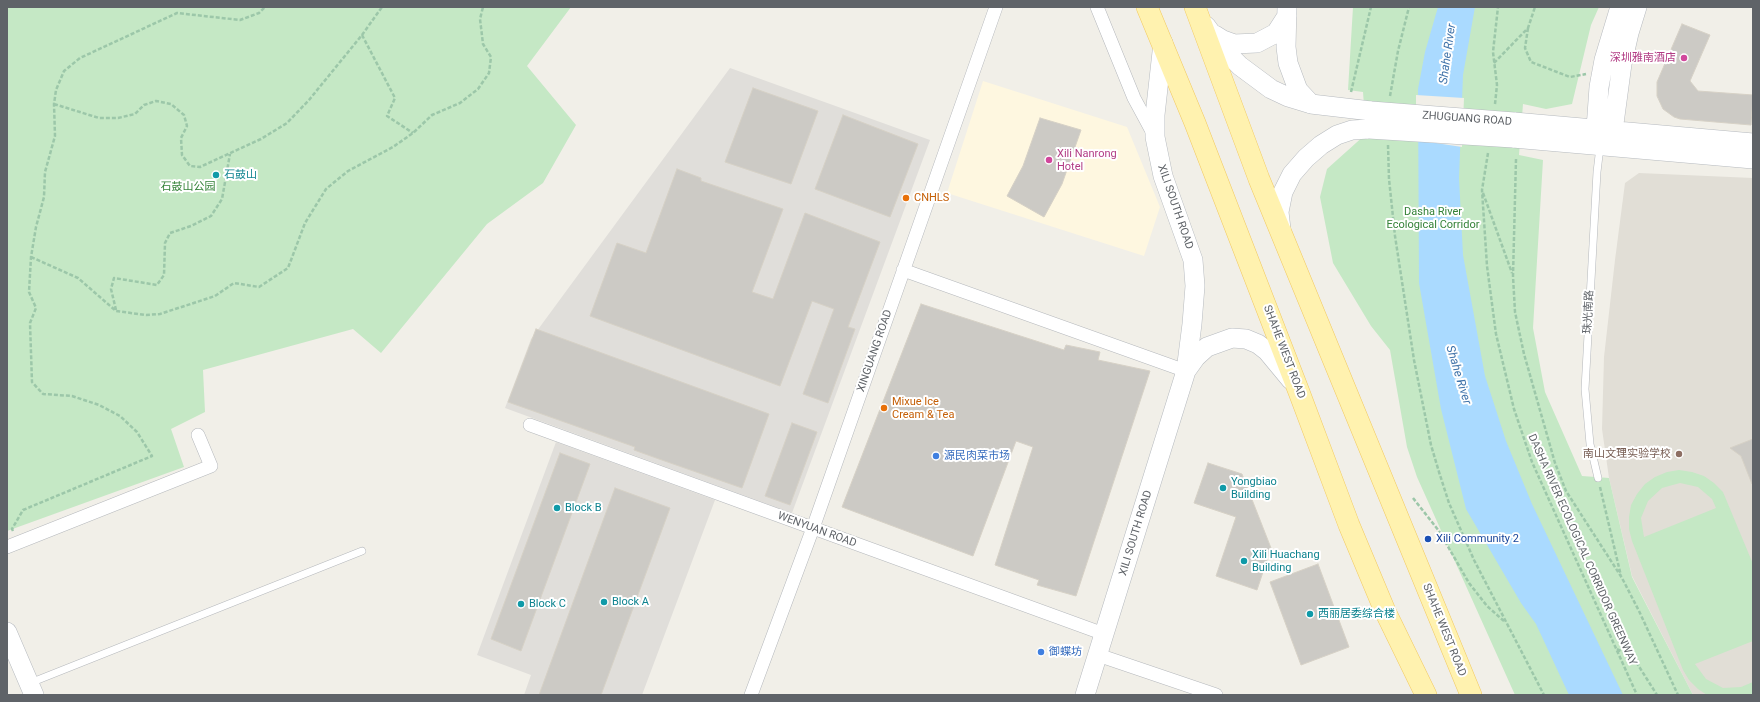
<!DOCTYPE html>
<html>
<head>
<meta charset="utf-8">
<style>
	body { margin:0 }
	#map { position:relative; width:1760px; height:702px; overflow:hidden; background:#f1efe8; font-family:Roboto,sans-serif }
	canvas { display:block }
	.frame { position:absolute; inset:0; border:8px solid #5f6368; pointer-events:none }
</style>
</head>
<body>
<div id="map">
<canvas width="1760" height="702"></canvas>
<div class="frame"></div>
</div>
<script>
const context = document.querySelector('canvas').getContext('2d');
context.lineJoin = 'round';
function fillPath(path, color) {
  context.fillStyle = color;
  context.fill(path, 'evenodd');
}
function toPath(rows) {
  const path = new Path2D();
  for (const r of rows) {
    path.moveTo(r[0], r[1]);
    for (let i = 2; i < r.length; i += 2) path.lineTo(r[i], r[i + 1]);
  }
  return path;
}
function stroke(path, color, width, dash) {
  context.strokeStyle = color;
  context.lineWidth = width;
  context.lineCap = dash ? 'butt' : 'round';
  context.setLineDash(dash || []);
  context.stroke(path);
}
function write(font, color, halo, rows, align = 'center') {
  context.font = font + ' Roboto,"Noto Sans SC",sans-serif';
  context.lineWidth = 4;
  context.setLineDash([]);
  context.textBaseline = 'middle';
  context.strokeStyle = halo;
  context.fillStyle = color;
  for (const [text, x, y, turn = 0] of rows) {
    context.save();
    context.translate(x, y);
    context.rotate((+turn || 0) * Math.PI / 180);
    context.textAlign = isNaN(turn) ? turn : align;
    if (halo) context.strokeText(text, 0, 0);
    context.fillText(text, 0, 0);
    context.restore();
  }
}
fillPath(toPath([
	[983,81,1127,127,1160,207,1144,256,947,193]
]), '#fef7e0');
fillPath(toPath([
	[730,68,930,140,792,513,505,408,531,339],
	[556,442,715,500,642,695,524,695,531,675,477,655]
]), '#e0deda');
fillPath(toPath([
	[1639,173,1753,178,1753,695,1693,695,1632,576,1609,478,1602,429,1604,357,1615,260,1625,183]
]), '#e1ded6');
fillPath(toPath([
	[7,7,571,7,527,66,576,125,543,183,487,224,381,353,353,329,203,370,205,412,171,429,184,467,7,531],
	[1353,7,1599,7,1591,25,1572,104,1546,109,1523,104,1519,155,1543,160,1533,328,1545,392,1582,476,1609,478,1632,577,1693,695,1515,695,1417,477,1407,447,1390,350,1371,326,1333,263,1320,197,1327,169,1366,134,1363,92,1348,90],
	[1679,470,1692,472,1704,476,1714,483,1723,492,1753,564,1753,641,1695,664,1706,679,1723,688,1741,687,1753,682,1753,695,1707,695,1698,689,1689,680,1683,670,1632,541,1629,529,1629,517,1631,505,1637,494,1645,484,1655,477,1667,472],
	[1680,483,1698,487,1712,499,1716,508,1644,537,1641,518,1648,501,1662,488]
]), '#c5e8c5');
fillPath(toPath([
	[1438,7,1475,7,1463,75,1459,178,1463,255,1485,376,1506,441,1532,504,1623,695,1569,695,1536,624,1521,603,1466,509,1441,409,1419,283,1418,89,1425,52]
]), '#aadaff');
fillPath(toPath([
	[1416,95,1464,98,1462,147,1416,140]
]), '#f1efe8');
const building = toPath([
	[1682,24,1710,35,1690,81,1698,91,1753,95,1751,125,1680,119,1674,117,1663,109,1657,96,1657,82,1682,24],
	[753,88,818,111,791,184,725,162,753,88],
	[843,115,918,144,890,217,815,189,843,115],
	[1040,118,1081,130,1062,184,1044,217,1007,196,1023,166,1040,118],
	[677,169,701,178,701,181,783,209,752,292,773,299,805,213,880,242,848,327,855,329,828,403,803,394,834,309,812,301,780,386,590,316,617,243,646,253,677,169],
	[921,304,1064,350,1066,345,1100,352,1098,360,1150,371,1076,596,1037,585,1039,580,995,565,1033,447,1016,441,973,556,842,507,921,304],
	[536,329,769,414,742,488,659,459,634,450,635,447,508,402,536,329],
	[792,423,817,432,790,505,765,496,792,423],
	[1753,439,1753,484,1752,484,1741,456,1730,448,1753,439],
	[560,453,590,464,521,651,491,639,560,453],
	[1208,463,1242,474,1271,548,1257,590,1216,576,1236,517,1194,503,1208,463],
	[615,488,670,508,601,695,539,695,615,488],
	[1318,564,1349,647,1301,665,1270,582,1318,564]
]);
fillPath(building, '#cccac5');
stroke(building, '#d6d1c6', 1);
const lane = toPath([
	[1598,478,1590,444,1585,389,1597,172,1600,147],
	[30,683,362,551]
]);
const street = toPath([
	[1097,7,1134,98,1154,135],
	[903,270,1186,371],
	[530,425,1104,634],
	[7,547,211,466,198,435],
	[1098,655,1216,695],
	[751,695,813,528,996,7]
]);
const secondary = toPath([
	[1287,7,1286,47,1288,63,1298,90,1311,104],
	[1206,26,1223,49,1240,66,1271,89,1288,97,1311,104,1371,111],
	[1215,35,1223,40,1234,44,1257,43,1276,33,1287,16],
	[1514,122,1753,143],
	[1513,138,1753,159],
	[1605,139,1613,131,1622,64,1629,33,1637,7],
	[1599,141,1596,129,1599,87,1604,60,1620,7],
	[1281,229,1279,212,1283,192,1292,174,1306,158,1321,145,1337,135,1352,130,1369,129],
	[1186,371,1196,357,1207,347,1232,338,1246,339,1258,344,1267,351,1291,380],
	[7,632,34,695],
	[1085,695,1186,371,1192,324,1195,286,1193,260,1163,176,1155,137,1155,115,1163,43]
]);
const primary = toPath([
	[1147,7,1195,123,1299,392,1349,525,1385,611,1426,695],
	[1195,7,1259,179,1471,695]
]);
stroke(lane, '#b5b8bc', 8);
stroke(street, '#b5b8bc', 14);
stroke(secondary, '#b6babf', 20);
stroke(primary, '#f2c960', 22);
stroke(toPath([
	[1528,28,1525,48,1531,62,1570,77,1586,74],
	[362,35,395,98,387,116,413,133],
	[1494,63,1528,28,1535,7],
	[1351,92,1371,7],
	[1390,96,1398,51,1409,7],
	[54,104,99,118,118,118,135,114,144,105,156,101,171,104,184,115,187,126,181,138,182,155,190,166,200,167,261,139,287,123,309,100,362,35,382,7],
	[1495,104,1497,85,1493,52,1498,7],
	[1388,145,1389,179,1395,236,1414,360,1431,445,1439,472,1449,503,1474,560,1544,695],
	[1488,153,1482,190,1487,266,1496,334,1514,409,1532,462,1637,695],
	[1516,159,1513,276,1515,312,1524,354,1555,463,1566,491,1622,578,1639,611,1678,695],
	[1483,193,1512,273],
	[31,257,78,278,116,311,146,315,160,314,215,296,234,283,259,287,288,268,305,223,326,189,348,171,393,147,413,133,432,115,460,103,478,89,489,73,491,57,483,44,480,19,483,7],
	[116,310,111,289,114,278,157,285,164,275,165,243,170,233,191,226,211,216,222,199,230,154],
	[1600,487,1621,576],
	[1413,498,1439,531,1469,583,1487,606,1505,622],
	[13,531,12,529,23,510,152,456,137,432,120,416,99,405,72,396,43,394,32,382,30,323,36,308,29,292,31,257,36,227,44,197,45,172,55,136,54,104,56,90,64,71,80,58,177,13,240,20,259,13,265,7],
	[1617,649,1633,657,1657,695]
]), '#9cc7a9', 2.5, [4, 2]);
stroke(lane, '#fff', 7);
stroke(street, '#fff', 13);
stroke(secondary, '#fff', 19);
stroke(primary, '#fff2af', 21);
const secondaryBridge = toPath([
	[1371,111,1514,122],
	[1369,129,1513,138]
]);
stroke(secondaryBridge, '#b6babf', 20, []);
stroke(secondaryBridge, '#fff', 19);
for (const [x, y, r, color] of [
	[1684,58,4,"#d1479c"],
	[1049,160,4,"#d1479c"],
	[216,175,4,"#0f9aa8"],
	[906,198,4,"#e8710a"],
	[884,408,4,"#e8710a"],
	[1679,454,4,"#8d6e63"],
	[936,456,4,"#3f7fe0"],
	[1223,488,4,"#0f9aa8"],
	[557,508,4,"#0f9aa8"],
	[1428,539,4,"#1a4fb4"],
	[1244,561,4,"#0f9aa8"],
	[604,602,4,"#0f9aa8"],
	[521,604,4,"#0f9aa8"],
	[1310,614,4,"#0f9aa8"],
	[1041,652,4,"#3f7fe0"]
]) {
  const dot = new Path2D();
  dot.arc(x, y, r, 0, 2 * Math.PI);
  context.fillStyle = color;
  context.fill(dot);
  stroke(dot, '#fff', 1.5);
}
write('11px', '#b23c85', '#fff', [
	["深圳雅南酒店",1676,58],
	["Xili Nanrong",1057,154,"left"],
	["Hotel",1057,167,"left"]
], 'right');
write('11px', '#5f6368', '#fff', [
	["ZHUGUANG ROAD",1467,119,4],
	["XILI SOUTH ROAD",1175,207,71],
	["珠光南路",1589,312,-87],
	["XINGUANG ROAD",875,351,-71],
	["SHAHE WEST ROAD",1284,352,69],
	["WENYUAN ROAD",817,530,20],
	["XILI SOUTH ROAD",1136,533,-73],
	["DASHA RIVER ECOLOGICAL CORRIDOR GREENWAY",1582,550,66],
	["SHAHE WEST ROAD",1444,630,68]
]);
write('11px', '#0d838f', '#fff', [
	["石鼓山",224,175],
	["Yongbiao",1231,482],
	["Building",1231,495],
	["Block B",565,508],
	["Xili Huachang",1252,555],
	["Building",1252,568],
	["Block A",612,602],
	["Block C",529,604],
	["西丽居委综合楼",1318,614]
], 'left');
write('11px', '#348238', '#fff', [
	["石鼓山公园",188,187],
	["Dasha River",1433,212],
	["Ecological Corridor",1433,225]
]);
write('11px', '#c56008', '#fff', [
	["CNHLS",914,198],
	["Mixue Ice",892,402],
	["Cream & Tea",892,415]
], 'left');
write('11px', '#785e54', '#fff', [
	["南山文理实验学校",1671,454]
], 'right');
write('11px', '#366cbe', '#fff', [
	["源民肉菜市场",944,456],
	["御蝶坊",1049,652]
], 'left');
write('11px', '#164399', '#fff', [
	["Xili Community 2",1436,539]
], 'left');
write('italic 12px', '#4174aa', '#fff', [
	["Shahe River",1448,54,-82],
	["Shahe River",1458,375,73]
]);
</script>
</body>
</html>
